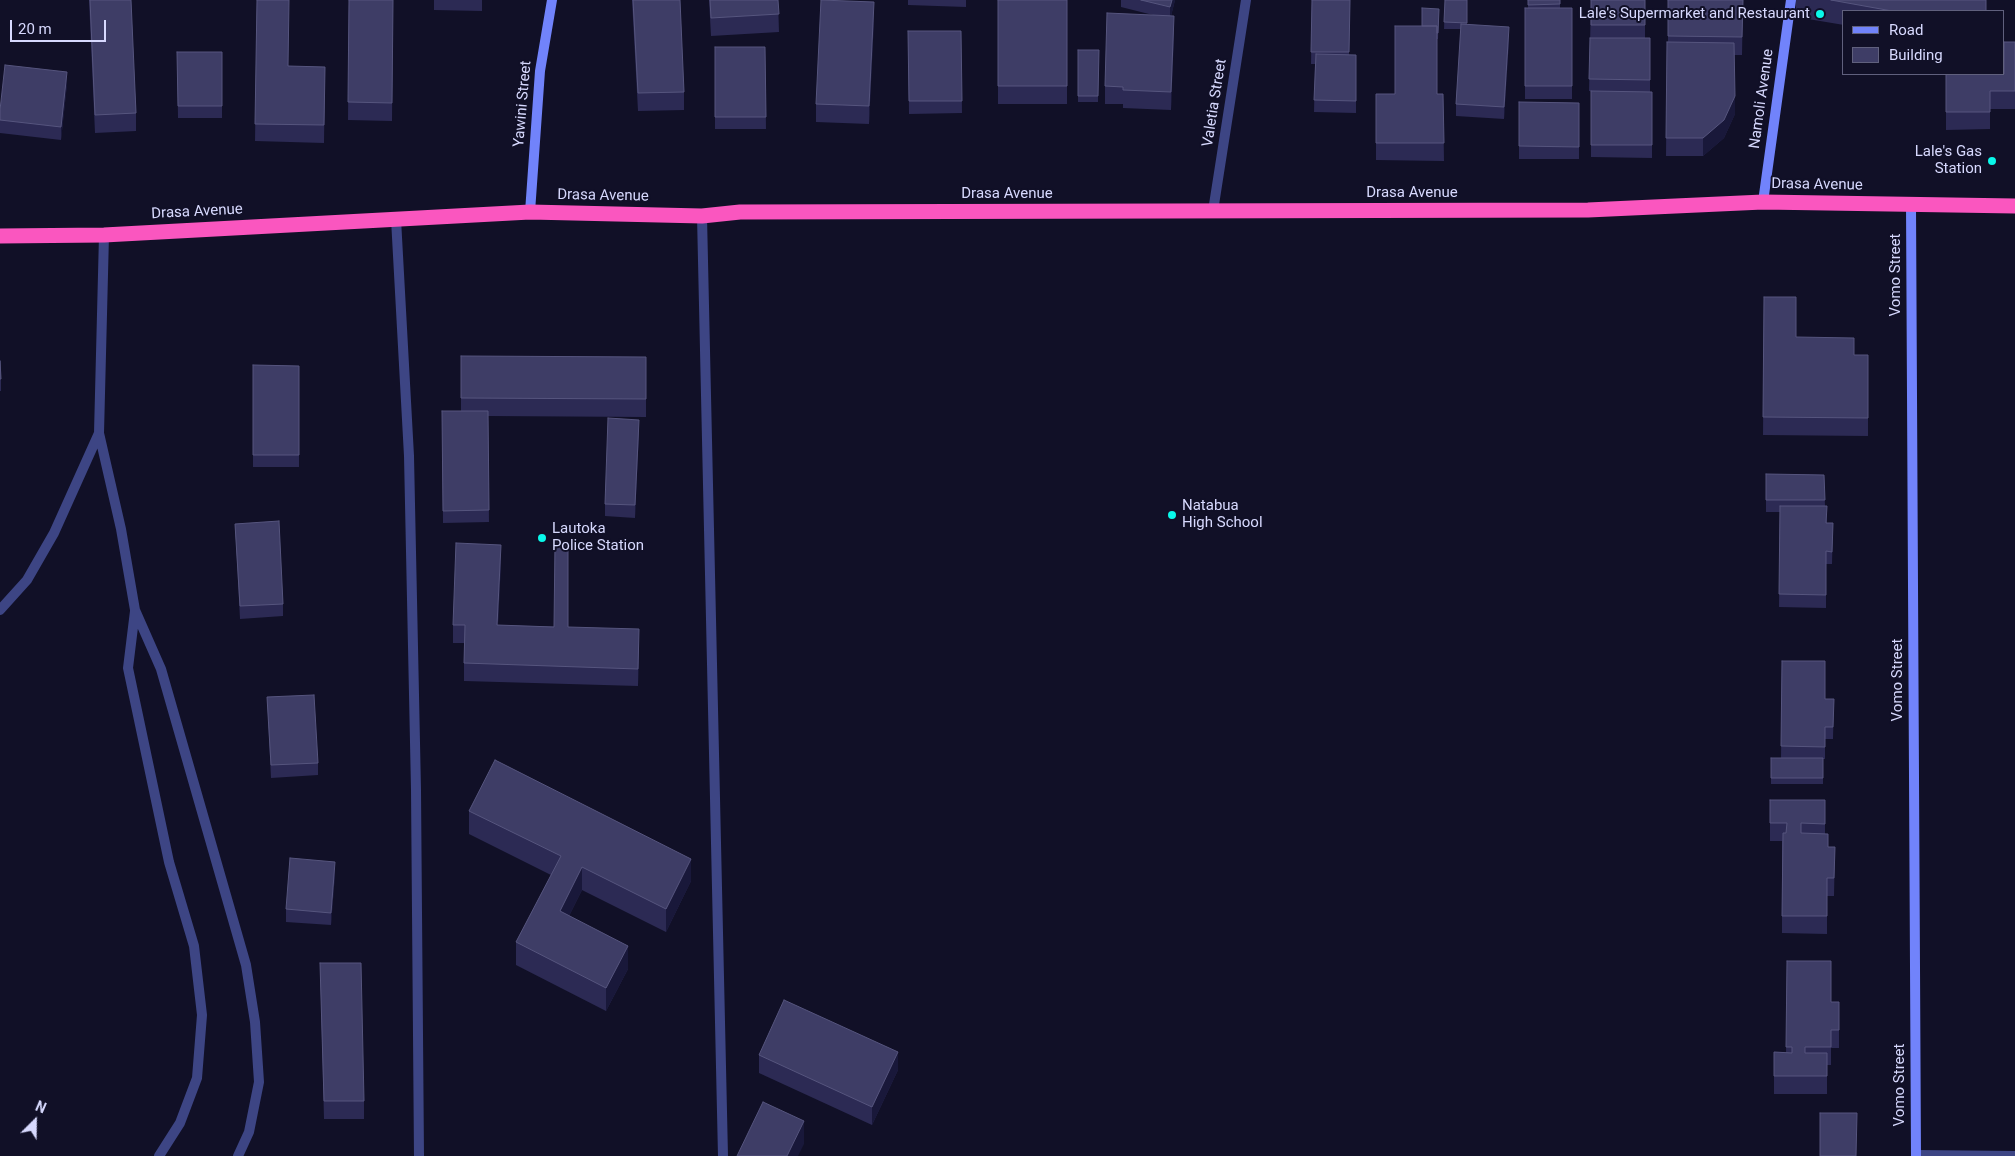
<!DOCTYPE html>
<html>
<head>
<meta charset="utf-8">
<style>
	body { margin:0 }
	#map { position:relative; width:2015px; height:1156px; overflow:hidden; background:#111027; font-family:Roboto,sans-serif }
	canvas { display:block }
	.legend { position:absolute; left:1842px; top:10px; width:162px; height:65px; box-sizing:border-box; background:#111027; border:1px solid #60607d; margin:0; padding:6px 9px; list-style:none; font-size:15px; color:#d7d9fe }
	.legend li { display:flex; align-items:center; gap:10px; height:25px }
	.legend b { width:25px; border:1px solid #60607d }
	.north { position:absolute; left:10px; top:1096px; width:50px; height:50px; -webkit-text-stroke:4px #111027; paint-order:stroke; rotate:23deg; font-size:14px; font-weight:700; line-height:20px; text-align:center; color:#d7d9fe }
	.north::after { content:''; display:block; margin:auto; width:18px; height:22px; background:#d7d9fe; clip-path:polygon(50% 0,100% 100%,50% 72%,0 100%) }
	.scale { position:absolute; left:10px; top:20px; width:96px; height:22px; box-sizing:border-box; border:2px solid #d7d9fe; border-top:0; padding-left:6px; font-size:15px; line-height:18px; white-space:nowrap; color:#d7d9fe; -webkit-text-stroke:4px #111027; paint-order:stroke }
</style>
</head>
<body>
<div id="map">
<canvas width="2015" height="1156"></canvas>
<ul class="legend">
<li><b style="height:6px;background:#7183fb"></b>Road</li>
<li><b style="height:14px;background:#3e3d66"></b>Building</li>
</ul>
<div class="north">N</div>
<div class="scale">20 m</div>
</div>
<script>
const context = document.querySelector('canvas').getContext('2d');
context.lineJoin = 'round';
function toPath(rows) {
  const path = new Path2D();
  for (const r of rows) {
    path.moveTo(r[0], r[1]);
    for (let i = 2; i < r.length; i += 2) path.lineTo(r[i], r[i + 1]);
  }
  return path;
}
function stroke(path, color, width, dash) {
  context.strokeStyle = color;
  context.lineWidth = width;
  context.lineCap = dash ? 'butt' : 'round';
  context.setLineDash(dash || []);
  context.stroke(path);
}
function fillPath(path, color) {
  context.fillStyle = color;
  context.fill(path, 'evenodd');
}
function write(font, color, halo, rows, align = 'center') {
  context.font = font + ' Roboto,sans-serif';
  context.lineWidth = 4;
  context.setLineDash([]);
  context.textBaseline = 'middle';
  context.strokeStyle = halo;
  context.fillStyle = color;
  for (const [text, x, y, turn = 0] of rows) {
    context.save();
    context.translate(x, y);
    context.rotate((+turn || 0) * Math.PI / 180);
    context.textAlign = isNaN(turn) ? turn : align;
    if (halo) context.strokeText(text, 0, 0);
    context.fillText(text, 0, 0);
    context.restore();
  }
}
stroke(toPath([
	[1213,211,1246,0],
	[702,216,723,1156],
	[396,219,409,456,416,790,419,1156],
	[104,235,99,433,121,529,135,610,161,669,246,965,255,1022,259,1082,249,1132,238,1156],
	[0,610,27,580,54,533,99,433],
	[135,611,128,668,169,862,194,946,202,1015,197,1078,180,1123,159,1156],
	[1916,1155,2015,1156]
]), '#3d4584', 10);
stroke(toPath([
	[1763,202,1791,0],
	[1911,205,1916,1156],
	[530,212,540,71,552,0]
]), '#7183fb', 10);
stroke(toPath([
	[0,236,104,235,530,212,702,216,740,212,1588,210,1763,202,2015,206]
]), '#fa56bf', 15);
fillPath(toPath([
	[89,0,131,0,136,113,136,131,95,133],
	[257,0,288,66,325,67,324,143,255,141],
	[349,0,393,0,392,121,348,120],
	[434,0,482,0,482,11,434,10],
	[632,0,680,0,684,92,684,110,638,111],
	[709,0,778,0,779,32,711,36],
	[908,0,966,0,966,7,908,5],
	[998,0,1067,0,1067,104,998,104],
	[1121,0,1175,0,1171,16,1174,34,1171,110,1123,108,1123,104,1105,104,1105,86,1153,15,1121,7],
	[1312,0,1350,0,1349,55,1356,55,1356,113,1314,112,1315,64,1311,64],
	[1445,0,1467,0,1467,25,1509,40,1504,119,1456,116,1456,104,1461,29,1444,29],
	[1528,0,1560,0,1560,8,1572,8,1572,99,1525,99,1525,8,1528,8],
	[1591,0,1645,0,1645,38,1650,38,1650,92,1652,92,1652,158,1591,157,1591,91,1589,91],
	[1668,0,1743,0,1742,55,1734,55,1735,114,1724,138,1703,156,1666,156,1667,42,1668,42],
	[1796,0,1986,0,1986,11,1844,11,1844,25,1796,17],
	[1439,9,1438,39,1437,39,1437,94,1443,94,1444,161,1376,160,1376,94,1395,94,1422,26],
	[874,20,869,124,816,122,816,104],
	[908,31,961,31,962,113,909,114],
	[2015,42,2015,109,1990,109,1990,129,1946,130,1946,74],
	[715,47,765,47,766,129,715,129],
	[1078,50,1099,50,1098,102,1078,102],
	[177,52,222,52,222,118,178,118],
	[67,84,61,140,0,133,0,110],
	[1519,102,1579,103,1579,159,1519,159],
	[1764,297,1796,337,1854,355,1868,355,1868,436,1763,435],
	[461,356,646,357,646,417,488,416,489,522,443,523,442,411,461,411],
	[0,361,1,379,1,391,0,391],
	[253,365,299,366,299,467,253,467],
	[639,432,635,518,605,516,605,504],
	[1766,474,1824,475,1825,506,1827,523,1833,523,1832,564,1826,564,1826,608,1779,607,1780,512,1766,512],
	[235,524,283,604,283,616,240,619],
	[501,562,498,625,568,627,639,647,638,686,464,681,464,643,453,643,453,625],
	[1782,661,1825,699,1834,699,1833,739,1825,739,1825,759,1823,759,1823,784,1771,784,1771,758,1781,758],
	[267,697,318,763,318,775,271,778],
	[1770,800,1825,800,1825,834,1828,847,1835,847,1834,896,1827,896,1827,934,1782,933,1782,841,1770,841],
	[469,811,691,881,666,932,582,890,569,916,628,969,606,1011,516,965,516,942,551,875,469,834],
	[335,874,331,925,286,922,286,909],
	[1787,961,1831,1002,1839,1002,1839,1048,1831,1048,1831,1065,1827,1065,1827,1094,1774,1094,1774,1052,1786,1053],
	[320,963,364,1101,364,1119,324,1119],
	[759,1055,898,1070,872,1125,759,1073]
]), '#2c2a54');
fillPath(toPath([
	[1172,0,1175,0,1170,20,1170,7],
	[874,2,874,20,869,124,869,106],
	[1174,16,1174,34,1171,110,1171,92],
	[1509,27,1509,40,1504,119,1504,107],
	[67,72,67,84,61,140,61,127],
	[1735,96,1735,114,1724,138,1703,156,1703,138],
	[639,420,639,432,635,518,635,505],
	[501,545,501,562,497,643,497,625],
	[639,629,639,647,638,686,638,669],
	[691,859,691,881,666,932,666,909],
	[335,862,335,874,331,925,331,913],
	[582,867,582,890,560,934,560,911],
	[628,946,628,969,606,1011,606,988],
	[898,1052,898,1070,872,1125,872,1107],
	[804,1121,804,1144,798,1156,787,1156]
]), '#19183a');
const building = toPath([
	[90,0,131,0,136,113,95,115,90,0],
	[257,0,289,0,288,66,325,67,324,125,255,124,257,0],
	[349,0,393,0,392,103,348,102,349,0],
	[633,0,680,0,684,92,638,93,633,0],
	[710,0,778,0,779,14,711,18,710,0],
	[821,0,874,2,869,106,816,104,821,0],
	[998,0,1067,0,1067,86,998,86,998,0],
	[1141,0,1172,0,1170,7,1141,0],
	[1312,0,1350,0,1349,52,1311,52,1312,0],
	[1445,0,1467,0,1467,23,1444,22,1445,0],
	[1528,0,1560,0,1560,4,1528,5,1528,0],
	[1591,0,1645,0,1645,25,1591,25,1591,0],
	[1668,0,1743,0,1742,37,1668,36,1668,0],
	[1831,0,1986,0,1986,11,1892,11,1831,0],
	[1422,8,1439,9,1438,33,1437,33,1437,26,1422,26,1422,8],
	[1525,8,1572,8,1572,86,1525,86,1525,8],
	[1107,13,1174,16,1171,92,1123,90,1123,87,1105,86,1107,13],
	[1461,24,1509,27,1504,107,1456,104,1461,24],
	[1395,26,1437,26,1437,94,1443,94,1444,143,1376,143,1376,94,1395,94,1395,26],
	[908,31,961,31,962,101,909,101,908,31],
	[1590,38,1650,38,1650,80,1589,79,1590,38],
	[1667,42,1734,43,1735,96,1724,120,1703,138,1666,138,1667,42],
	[2004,42,2015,42,2015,91,1990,91,1990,112,1946,112,1946,74,2004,74,2004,42],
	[715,47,765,47,766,117,715,117,715,47],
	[1078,50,1099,50,1098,96,1078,96,1078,50],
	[177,52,222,52,222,106,178,106,177,52],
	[1316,54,1356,55,1356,101,1314,100,1316,54],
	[5,65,67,72,61,127,0,120,0,110,5,65],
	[1591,91,1652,92,1652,145,1591,145,1591,91],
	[1519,102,1579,103,1579,147,1519,146,1519,102],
	[1764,297,1796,297,1796,337,1854,338,1854,355,1868,355,1868,418,1763,417,1764,297],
	[461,356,646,357,646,399,461,398,461,356],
	[0,361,1,379,0,379,0,361],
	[253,365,299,366,299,455,253,455,253,365],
	[442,411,488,411,489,510,443,511,442,411],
	[608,418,639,420,635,505,605,504,608,418],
	[1766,474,1824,475,1825,500,1766,500,1766,474],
	[1780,506,1827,506,1826,523,1833,523,1832,552,1826,551,1826,595,1779,594,1780,506],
	[279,521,283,604,240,606,235,524,279,521],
	[456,543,501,545,497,625,554,627,555,543,568,543,568,627,639,629,638,669,464,663,465,625,453,625,456,543],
	[1782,661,1825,661,1825,699,1834,699,1833,727,1825,727,1825,747,1781,746,1782,661],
	[314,695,318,763,271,765,267,697,314,695],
	[1771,758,1823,758,1823,778,1771,778,1771,758],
	[495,760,691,859,666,909,582,867,560,911,628,946,606,988,516,942,561,856,469,811,495,760],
	[1770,800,1825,800,1825,824,1801,823,1801,833,1828,834,1828,847,1835,847,1834,878,1827,878,1827,916,1782,916,1783,833,1786,833,1787,823,1770,823,1770,800],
	[290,858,335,862,331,913,286,909,290,858],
	[1787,961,1831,961,1831,1002,1839,1002,1839,1030,1831,1030,1831,1047,1805,1047,1805,1053,1827,1053,1827,1076,1774,1076,1774,1052,1792,1053,1792,1047,1786,1047,1787,961],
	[320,963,361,963,364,1101,324,1101,320,963],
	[784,1000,898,1052,872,1107,759,1055,784,1000],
	[763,1102,804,1121,787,1156,737,1156,763,1102],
	[1820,1113,1857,1113,1856,1156,1820,1156,1820,1113]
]);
fillPath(building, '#3e3d66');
stroke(building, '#56557e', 1);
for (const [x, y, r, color] of [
	[1820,14,5,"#09f8ea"],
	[1992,161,5,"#09f8ea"],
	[1172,515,5,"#09f8ea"],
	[542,538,5,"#09f8ea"]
]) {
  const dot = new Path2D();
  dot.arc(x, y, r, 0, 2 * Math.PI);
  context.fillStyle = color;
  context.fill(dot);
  stroke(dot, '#111027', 2);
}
write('15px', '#d7d9fe', '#111027', [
	["Lale's Supermarket and Restaurant",1810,14],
	["Lale's Gas",1982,152],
	["Station",1982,169],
	["Natabua",1182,506,"left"],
	["High School",1182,523,"left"],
	["Lautoka",552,529,"left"],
	["Police Station",552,546,"left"]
], 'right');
write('15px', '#d7d9fe', '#111027', [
	["Namoli Avenue",1762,99,-82],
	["Valetia Street",1215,103,-81],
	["Yawini Street",523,104,-85],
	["Drasa Avenue",1817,185,1],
	["Drasa Avenue",1412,193],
	["Drasa Avenue",1007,194],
	["Drasa Avenue",603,196,1],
	["Drasa Avenue",197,212,-3],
	["Vomo Street",1896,275,-90],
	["Vomo Street",1898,680,-90],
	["Vomo Street",1900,1085,-90]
]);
</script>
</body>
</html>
